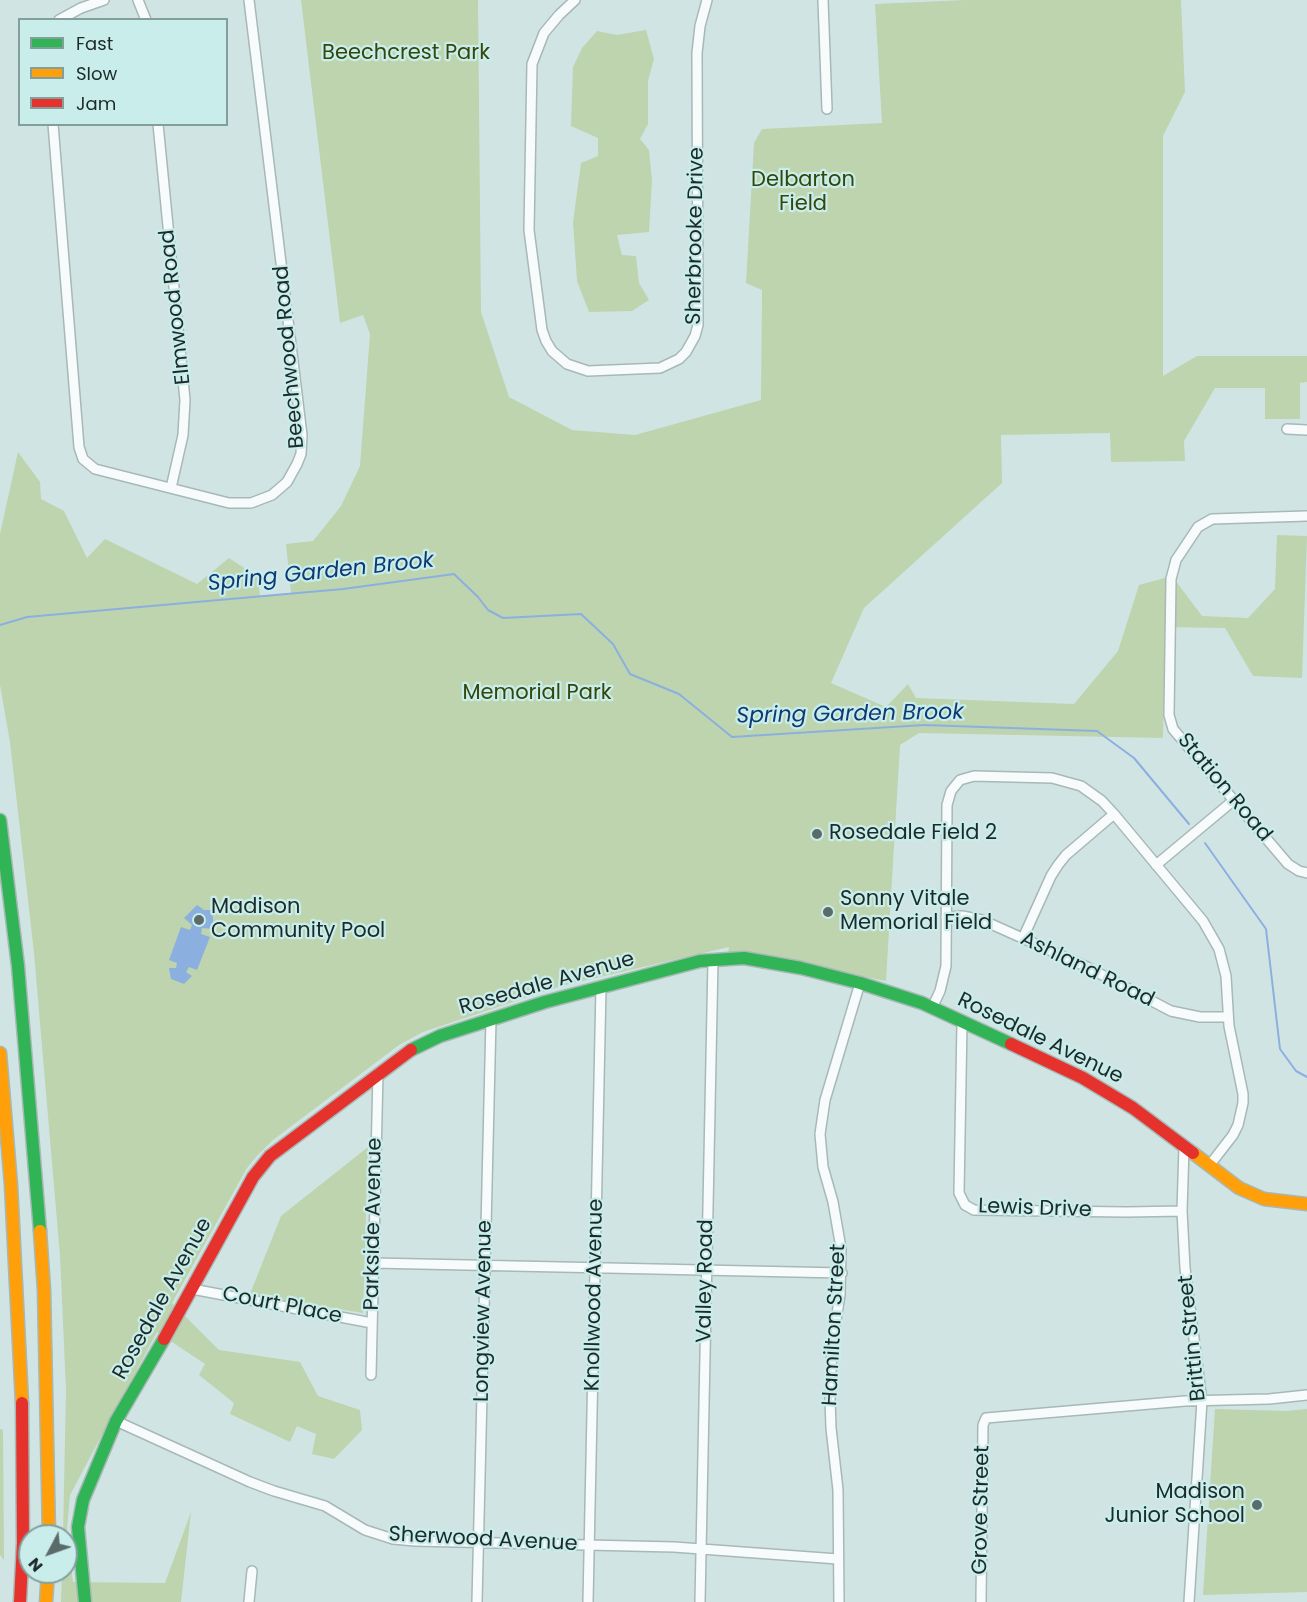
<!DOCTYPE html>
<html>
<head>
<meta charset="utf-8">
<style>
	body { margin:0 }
	#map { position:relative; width:1307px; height:1602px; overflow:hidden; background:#d0e5e3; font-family:Poppins,sans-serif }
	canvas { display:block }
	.legend { position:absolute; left:18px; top:18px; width:210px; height:108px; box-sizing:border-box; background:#c8edeb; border:2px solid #839f9d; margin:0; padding:8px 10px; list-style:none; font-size:18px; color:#1c2a29 }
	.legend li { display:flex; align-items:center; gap:12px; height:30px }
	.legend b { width:30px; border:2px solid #839f9d }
	.north { position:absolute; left:18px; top:1524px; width:60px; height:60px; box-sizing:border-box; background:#c8edeb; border:2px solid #839f9d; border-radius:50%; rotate:229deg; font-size:16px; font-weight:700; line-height:24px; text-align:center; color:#1c2a29 }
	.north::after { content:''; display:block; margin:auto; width:21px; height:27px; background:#5b6b6a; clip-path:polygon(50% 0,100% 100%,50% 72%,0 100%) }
</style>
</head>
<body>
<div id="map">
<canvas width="1307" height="1602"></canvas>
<ul class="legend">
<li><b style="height:8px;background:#30b455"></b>Fast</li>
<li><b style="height:8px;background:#ff9f0a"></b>Slow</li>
<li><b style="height:8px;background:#e5322d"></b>Jam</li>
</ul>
<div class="north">N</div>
</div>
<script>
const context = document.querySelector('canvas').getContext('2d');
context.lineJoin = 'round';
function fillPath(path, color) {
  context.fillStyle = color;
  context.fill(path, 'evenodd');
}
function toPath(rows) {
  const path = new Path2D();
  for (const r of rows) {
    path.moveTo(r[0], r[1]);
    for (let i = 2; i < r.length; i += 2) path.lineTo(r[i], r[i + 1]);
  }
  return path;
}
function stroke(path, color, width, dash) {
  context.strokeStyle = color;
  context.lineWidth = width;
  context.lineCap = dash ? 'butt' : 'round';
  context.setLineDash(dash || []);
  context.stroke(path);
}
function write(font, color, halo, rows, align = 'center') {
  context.font = font + ' Poppins,sans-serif';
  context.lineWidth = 4.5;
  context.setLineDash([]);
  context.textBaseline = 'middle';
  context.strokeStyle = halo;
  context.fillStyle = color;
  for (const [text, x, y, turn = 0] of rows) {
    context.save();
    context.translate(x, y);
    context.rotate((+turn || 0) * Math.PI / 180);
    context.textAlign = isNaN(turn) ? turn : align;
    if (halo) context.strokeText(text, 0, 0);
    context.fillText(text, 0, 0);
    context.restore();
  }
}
fillPath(toPath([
	[301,0,478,0,481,312,509,397,572,430,635,435,761,400,762,290,746,283,754,143,762,129,882,123,875,4,965,0,1181,0,1185,92,1163,136,1163,376,1197,356,1307,356,1307,382,1300,383,1300,419,1265,419,1265,388,1215,388,1184,441,1185,461,1111,462,1110,433,1001,435,1002,483,864,608,831,683,886,707,908,684,916,698,1074,704,1118,651,1139,585,1172,576,1202,616,1248,618,1275,589,1277,535,1307,536,1302,678,1253,676,1225,628,1165,627,1163,738,919,733,900,745,886,981,745,953,728,953,729,947,561,986,423,1032,399,1045,273,1140,256,1157,247,1168,172,1303,219,1350,300,1362,318,1396,360,1410,362,1430,334,1459,312,1454,316,1434,297,1426,290,1442,230,1414,234,1403,199,1375,205,1364,157,1332,70,1495,67,1529,73,1582,165,1583,191,1512,181,1602,61,1602,62,1572,66,1572,66,1536,63,1536,66,1390,60,1256,34,953,10,742,0,685,0,534,18,452,40,482,41,499,64,511,87,558,105,539,197,584,229,558,258,577,260,596,291,593,286,544,313,541,341,506,360,466,370,334,363,315,340,323],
	[646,30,654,59,648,81,648,124,640,139,649,150,652,180,649,232,617,235,622,255,636,256,639,283,649,300,632,311,589,312,577,281,573,222,581,163,598,156,598,138,571,126,573,67,582,48,597,31,617,35],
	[368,1147,363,1313,250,1294,281,1216],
	[1215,1409,1286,1411,1307,1409,1307,1592,1203,1595],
	[0,1429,3,1430,4,1560,0,1555]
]), '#bdd4af');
fillPath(toPath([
	[197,905,204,910,212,910,214,929,202,928,201,934,210,937,197,970,189,967,186,972,192,976,184,984,171,979,169,968,176,968,177,963,169,960,181,927,190,930,192,925,184,918]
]), '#8bb0df');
stroke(toPath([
	[0,625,27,617,343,589,454,574,478,597,488,610,503,618,581,614,613,644,630,674,679,694,732,737,924,725,1097,731,1134,758,1189,824],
	[1205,843,1266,929,1280,1049,1296,1071,1307,1077]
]), '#8bb0df', 2);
const street = toPath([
	[138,0,146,20],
	[575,0,559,15,544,33,532,64,529,230,542,330,546,341,552,351,567,364,588,371,660,368,679,359,686,352,695,336,698,325,697,53,700,26,707,0],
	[823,0,827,109],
	[59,20,81,8,104,0],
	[53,124,79,447,83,459,95,469,229,503,251,503,272,495,287,482,297,464,301,454,302,435,249,0],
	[158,124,185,400,183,435,171,488],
	[1287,429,1307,430],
	[1307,516,1212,519,1198,527,1176,560,1171,579,1169,715,1173,729,1288,864,1299,871,1307,873],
	[1156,865,1234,800],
	[946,917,962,916,982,920,1087,967,1171,1011,1200,1017,1228,1017],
	[1023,938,1051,876,1058,865,1066,855,1114,814],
	[932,1008,940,991,946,966,947,805,951,791,960,780,974,776,1052,778,1081,786,1102,801,1114,814,1203,921,1219,949,1226,976,1229,1026,1243,1094,1243,1103,1238,1125,1233,1135,1209,1166],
	[962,1022,959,1193,965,1205,974,1210,1127,1212,1182,1211],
	[1184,1147,1182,1211,1185,1268,1202,1401,1189,1602],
	[373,1263,842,1273],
	[192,1289,372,1323],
	[371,1375,378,1073],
	[116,1421,250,1482,274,1491,325,1506,365,1530,393,1539,415,1541,674,1547,838,1559],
	[249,1602,252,1571],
	[477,1602,491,1019],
	[588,1602,601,987],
	[700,1602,713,960],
	[839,1602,838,1490,831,1428,830,1399,832,1345,840,1295,841,1248,833,1202,823,1167,820,1134,825,1100,860,983],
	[981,1602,983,1425,986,1418,1185,1401,1269,1399,1307,1395]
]);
const fast = toPath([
	[0,820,18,966,40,1231],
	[411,1050,440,1036,545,1002,700,961,744,958,801,968,860,983,922,1003,1011,1044],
	[85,1602,78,1527,83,1500,116,1421,164,1339]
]);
const slow = toPath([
	[0,1053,11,1185,22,1403],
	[1193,1153,1239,1188,1264,1199,1307,1204],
	[40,1231,44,1290,49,1536],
	[46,1602,48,1572]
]);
const jam = toPath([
	[1011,1044,1083,1078,1133,1108,1193,1153],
	[164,1339,253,1177,270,1156,411,1050],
	[20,1602,23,1543,22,1403]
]);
stroke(street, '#a7b8b6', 12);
stroke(fast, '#a7b8b6', 15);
stroke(slow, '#a7b8b6', 15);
stroke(jam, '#a7b8b6', 15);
stroke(street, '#f8fbfb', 9);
stroke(fast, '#30b455', 12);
stroke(slow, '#ff9f0a', 12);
stroke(jam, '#e5322d', 12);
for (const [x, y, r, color] of [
	[817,834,6,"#5b6b6a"],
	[828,912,6,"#5b6b6a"],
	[199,920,6,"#5b6b6a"],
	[1257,1505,6,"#5b6b6a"]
]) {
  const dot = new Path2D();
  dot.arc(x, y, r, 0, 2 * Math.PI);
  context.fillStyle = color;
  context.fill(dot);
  stroke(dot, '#c8edeb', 2);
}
write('21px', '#344609', '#c8edeb', [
	["Beechcrest Park",406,54],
	["Delbarton",803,181],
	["Field",803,205],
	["Memorial Park",537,694]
]);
write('21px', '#1c2a29', '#c8edeb', [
	["Sherbrooke Drive",696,236,-89],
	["Elmwood Road",176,307,-96],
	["Beechwood Road",290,357,-95],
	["Station Road",1224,788,50],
	["Ashland Road",1087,970,26],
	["Rosedale Avenue",547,984,-16],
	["Rosedale Avenue",1040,1039,26],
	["Lewis Drive",1035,1209,2],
	["Parkside Avenue",374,1224,-89],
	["Valley Road",706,1281,-89],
	["Knollwood Avenue",595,1295,-89],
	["Rosedale Avenue",163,1299,-61],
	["Court Place",282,1306,11],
	["Longview Avenue",484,1311,-89],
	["Hamilton Street",835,1325,-87],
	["Brittin Street",1193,1338,-96],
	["Grove Street",982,1510,-89],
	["Sherwood Avenue",483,1540,3]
]);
write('21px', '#1c2a29', '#c8edeb', [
	["Rosedale Field 2",829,834],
	["Sonny Vitale",840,900],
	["Memorial Field",840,924],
	["Madison",211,908],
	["Community Pool",211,932],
	["Madison",1245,1493,"right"],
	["Junior School",1245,1517,"right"]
], 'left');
write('italic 22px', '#0e3975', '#c8edeb', [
	["Spring Garden Brook",321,573,-6],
	["Spring Garden Brook",850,715,-1]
]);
</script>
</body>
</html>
